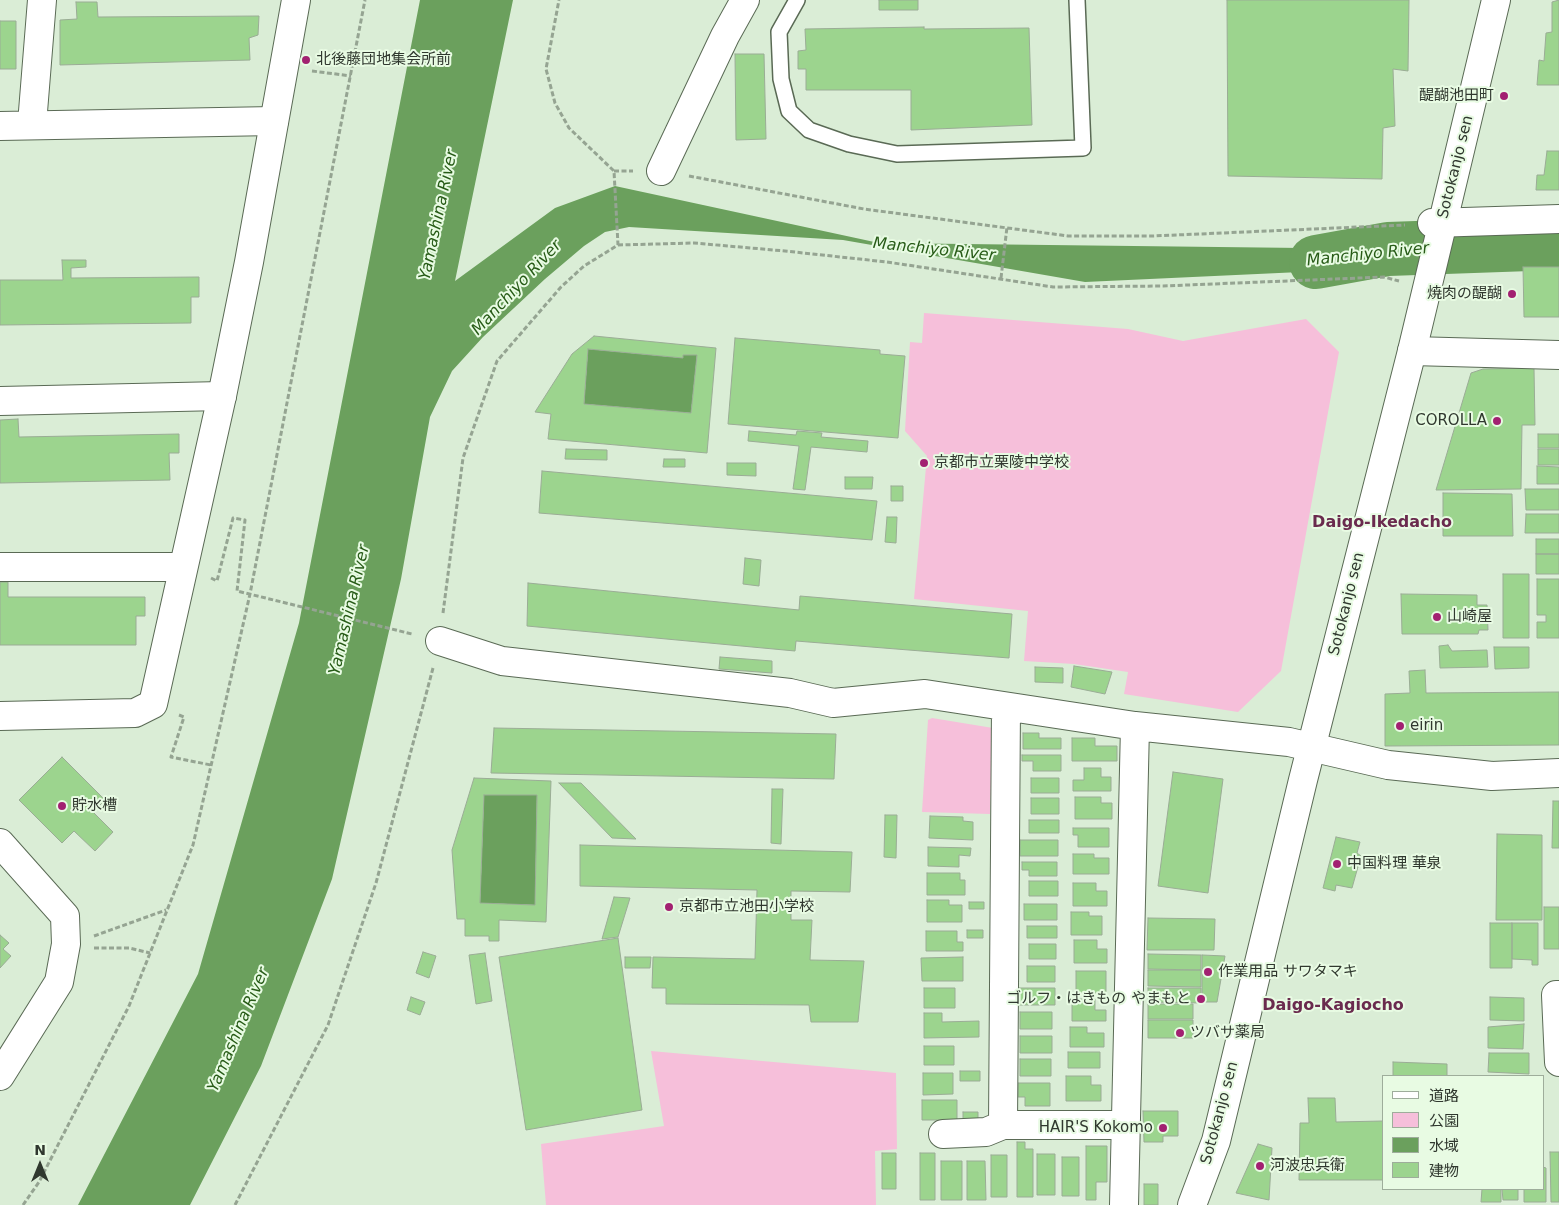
<!DOCTYPE html>
<html>
<head>
<meta charset="utf-8">
<style>
	body { margin:0 }
	#map { position:relative; width:1559px; height:1205px; overflow:hidden; background:#daedd6; font-family:"DejaVu Sans","Noto Sans JP",sans-serif }
	canvas { display:block }
	.legend { position:absolute; left:1382px; top:1075px; width:162px; height:115px; box-sizing:border-box; background:#e8fbe3; border:1px solid #9ead9b; margin:0; padding:6px 9px; list-style:none; font-size:15px; color:#30382f }
	.legend li { display:flex; align-items:center; gap:10px; height:25px }
	.legend b { width:25px; border:1px solid #9ead9b }
	.north { position:absolute; left:15px; top:1140px; width:50px; height:50px; -webkit-text-stroke:4px #e8fbe3; paint-order:stroke; rotate:0deg; font-size:14px; font-weight:700; line-height:20px; text-align:center; color:#30382f }
	.north::after { content:''; display:block; margin:auto; width:18px; height:22px; background:#30382f; clip-path:polygon(50% 0,100% 100%,50% 72%,0 100%) }
</style>
</head>
<body>
<div id="map">
<canvas width="1559" height="1205"></canvas>
<ul class="legend">
<li><b style="height:6px;background:#fff"></b>道路</li>
<li><b style="height:14px;background:#f6bfda"></b>公園</li>
<li><b style="height:14px;background:#6ba05d"></b>水域</li>
<li><b style="height:14px;background:#9cd48e"></b>建物</li>
</ul>
<div class="north">N</div>
</div>
<script>
const context = document.querySelector('canvas').getContext('2d');
context.lineJoin = 'round';
function fillPath(path, color) {
  context.fillStyle = color;
  context.fill(path, 'evenodd');
}
function toPath(rows) {
  const path = new Path2D();
  for (const r of rows) {
    path.moveTo(r[0], r[1]);
    for (let i = 2; i < r.length; i += 2) path.lineTo(r[i], r[i + 1]);
  }
  return path;
}
function stroke(path, color, width, dash) {
  context.strokeStyle = color;
  context.lineWidth = width;
  context.lineCap = dash ? 'butt' : 'round';
  context.setLineDash(dash || []);
  context.stroke(path);
}
function write(font, color, halo, rows, align = 'center') {
  context.font = font + ' "DejaVu Sans","Noto Sans JP",sans-serif';
  context.lineWidth = 4;
  context.setLineDash([]);
  context.textBaseline = 'middle';
  context.strokeStyle = halo;
  context.fillStyle = color;
  for (const [text, x, y, turn = 0] of rows) {
    context.save();
    context.translate(x, y);
    context.rotate((+turn || 0) * Math.PI / 180);
    context.textAlign = isNaN(turn) ? turn : align;
    if (halo) context.strokeText(text, 0, 0);
    context.fillText(text, 0, 0);
    context.restore();
  }
}
fillPath(toPath([
	[924,313,1128,329,1183,341,1306,319,1339,352,1281,671,1238,712,1124,694,1128,672,1074,664,1024,661,1028,611,914,599,927,456,905,431,910,342,922,343],
	[932,718,993,728,990,814,922,812,928,720],
	[651,1051,896,1073,897,1149,875,1151,876,1205,546,1205,541,1144,664,1126]
]), '#f6bfda');
fillPath(toPath([
	[420,0,513,0,455,281,555,208,615,186,879,243,1388,249,1559,245,1559,260,1085,282,843,240,629,227,605,232,584,246,545,279,483,337,452,371,430,417,401,579,332,879,261,1066,190,1205,78,1205,198,974,299,623],
	[588,349,683,358,683,355,697,355,691,413,584,404],
	[484,795,537,795,535,905,480,903]
]), '#6ba05d');
stroke(toPath([
	[1316,262,1388,249,1559,243]
]), '#6ba05d', 54);
const building = toPath([
	[879,0,918,0,918,10,879,10,879,0],
	[1227,0,1409,0,1408,71,1393,69,1395,126,1383,128,1382,179,1228,176,1227,0],
	[1559,0,1559,85,1537,85,1539,60,1544,61,1546,33,1552,32,1552,2,1559,0],
	[76,2,97,2,98,17,259,16,258,35,249,38,250,60,60,65,60,20,77,19,76,2],
	[0,21,16,21,16,69,0,69,0,21],
	[924,27,924,29,1029,28,1032,125,911,130,911,90,806,90,806,69,798,69,798,51,806,50,805,29,924,27],
	[735,54,764,54,766,139,736,140,735,54],
	[1547,151,1559,151,1559,190,1536,190,1537,175,1544,175,1547,151],
	[62,260,86,260,86,267,71,268,71,278,199,277,199,297,191,297,191,323,0,325,0,280,63,280,62,260],
	[1523,267,1559,267,1559,317,1524,317,1523,267],
	[594,336,716,348,707,453,548,439,551,414,535,412,572,354,594,336],
	[588,349,683,358,683,355,697,355,691,413,584,404,588,349],
	[735,338,880,350,880,354,905,356,898,438,728,424,735,338],
	[1534,368,1535,425,1522,425,1521,489,1436,490,1471,373,1483,369,1534,368],
	[18,419,19,437,179,434,179,453,169,453,170,480,0,483,0,420,18,419],
	[749,431,796,435,797,431,822,433,821,437,868,441,867,452,811,447,805,490,793,489,799,446,748,441,749,431],
	[1538,434,1559,434,1559,448,1538,448,1538,434],
	[566,449,607,450,607,460,565,459,566,449],
	[1538,449,1559,449,1559,465,1538,465,1538,449],
	[664,459,685,459,685,467,663,467,664,459],
	[727,463,756,463,756,476,727,475,727,463],
	[1537,466,1559,467,1559,484,1537,484,1537,466],
	[542,471,877,501,872,540,539,513,542,471],
	[845,477,873,477,872,489,845,489,845,477],
	[891,486,903,486,903,501,891,501,891,486],
	[1525,489,1559,489,1559,510,1526,510,1525,489],
	[1443,493,1512,494,1513,536,1443,536,1443,493],
	[1526,514,1559,514,1559,533,1525,533,1526,514],
	[887,517,897,517,896,543,885,542,887,517],
	[1536,539,1559,539,1559,554,1536,554,1536,539],
	[1536,554,1559,554,1559,574,1536,574,1536,554],
	[745,558,761,560,759,586,743,584,745,558],
	[1503,574,1529,574,1529,638,1503,638,1503,574],
	[1537,579,1559,579,1559,638,1537,638,1537,622,1546,622,1546,615,1537,615,1537,579],
	[0,582,8,582,8,597,145,597,145,616,136,616,136,645,0,645,0,582],
	[528,583,799,610,800,596,1012,614,1009,658,796,641,795,651,527,626,528,583],
	[1401,594,1477,595,1477,605,1487,605,1488,630,1479,630,1478,634,1402,634,1401,594],
	[1448,645,1452,651,1487,650,1488,667,1440,668,1439,646,1448,645],
	[1494,647,1529,647,1529,668,1495,669,1494,647],
	[720,657,772,661,772,673,719,669,720,657],
	[1074,666,1112,672,1105,694,1071,687,1074,666],
	[1035,667,1063,668,1063,683,1035,682,1035,667],
	[1425,670,1426,693,1559,692,1559,745,1385,746,1385,694,1410,693,1409,671,1425,670],
	[494,728,836,734,834,779,491,773,494,728],
	[1023,733,1039,733,1039,738,1061,738,1061,749,1023,749,1023,733],
	[1072,738,1095,738,1095,746,1117,746,1117,761,1072,761,1072,738],
	[1022,755,1061,755,1061,771,1033,771,1033,761,1022,761,1022,755],
	[62,757,105,800,93,812,113,832,95,851,74,831,62,843,19,800,62,757],
	[1084,768,1101,768,1101,777,1111,777,1111,791,1073,791,1073,780,1084,780,1084,768],
	[1173,772,1223,779,1208,893,1158,886,1173,772],
	[474,778,551,781,546,922,499,920,499,941,489,941,489,936,465,936,465,919,457,919,452,850,474,778],
	[484,795,537,795,535,905,480,903,484,795],
	[1031,778,1059,778,1059,793,1031,793,1031,778],
	[559,783,581,783,636,839,612,838,559,783],
	[772,789,783,789,781,844,771,843,772,789],
	[1075,797,1101,797,1101,803,1112,803,1112,819,1075,819,1075,797],
	[1031,798,1059,798,1059,814,1031,814,1031,798],
	[1553,801,1559,801,1559,848,1552,848,1553,801],
	[885,815,897,815,896,858,884,857,885,815],
	[930,816,963,817,963,821,973,822,973,840,929,838,930,816],
	[1029,820,1059,820,1059,833,1029,833,1029,820],
	[1073,828,1109,828,1109,847,1078,847,1078,835,1073,835,1073,828],
	[1497,834,1542,835,1542,920,1496,920,1497,834],
	[1336,837,1360,842,1357,853,1361,856,1352,888,1336,885,1335,891,1323,888,1336,837],
	[1020,840,1058,840,1058,856,1020,856,1020,840],
	[580,845,852,852,850,892,791,891,791,920,812,920,810,960,864,961,858,1022,811,1022,809,1005,666,1004,666,988,652,988,653,957,755,959,757,890,580,886,580,845],
	[928,847,971,848,970,856,959,855,959,867,928,866,928,847],
	[1073,854,1094,854,1094,858,1109,858,1109,874,1073,874,1073,854],
	[1022,862,1057,862,1057,876,1029,876,1029,870,1022,870,1022,862],
	[927,873,960,873,960,880,965,880,965,895,927,895,927,873],
	[1029,881,1058,881,1058,896,1029,896,1029,881],
	[1073,883,1096,883,1096,891,1107,891,1107,906,1073,906,1073,883],
	[614,897,630,898,618,937,602,939,614,897],
	[927,900,949,900,949,905,962,905,962,922,927,922,927,900],
	[969,902,984,902,984,909,969,909,969,902],
	[1024,904,1057,904,1057,920,1024,920,1024,904],
	[1544,907,1559,907,1559,949,1544,949,1544,907],
	[1071,912,1089,912,1089,916,1102,916,1102,935,1071,935,1071,912],
	[1148,918,1215,919,1214,950,1147,950,1148,918],
	[1490,923,1512,923,1512,968,1490,968,1490,923],
	[1512,923,1538,923,1538,965,1532,965,1532,960,1512,959,1512,923],
	[1027,926,1057,926,1057,938,1027,938,1027,926],
	[967,930,983,930,983,938,967,938,967,930],
	[926,931,957,931,957,942,963,942,963,951,926,951,926,931],
	[0,935,9,943,3,949,11,956,0,968,0,935],
	[618,938,642,1110,526,1130,499,957,618,938],
	[1074,940,1097,940,1097,949,1107,949,1107,963,1074,963,1074,940],
	[1029,944,1056,944,1056,959,1029,959,1029,944],
	[423,952,436,956,429,978,416,973,423,952],
	[485,953,492,1001,476,1004,469,955,485,953],
	[1148,954,1201,955,1201,970,1148,969,1148,954],
	[1202,955,1225,956,1217,1002,1202,1002,1202,955],
	[625,957,651,957,650,968,625,968,625,957],
	[963,957,963,981,922,981,921,958,963,957],
	[1027,966,1055,966,1055,982,1027,982,1027,966],
	[1148,970,1201,970,1201,987,1148,986,1148,970],
	[1076,971,1106,971,1106,993,1076,993,1076,971],
	[924,988,955,988,955,1008,924,1008,924,988],
	[1019,988,1055,988,1055,1005,1019,1005,1019,988],
	[1148,988,1201,988,1201,1003,1148,1002,1148,988],
	[411,997,425,1002,420,1015,407,1010,411,997],
	[1490,997,1524,998,1524,1021,1490,1020,1490,997],
	[1072,999,1095,999,1095,1010,1106,1010,1106,1021,1072,1021,1072,999],
	[1148,1004,1193,1004,1193,1019,1148,1019,1148,1004],
	[1020,1012,1052,1012,1052,1029,1020,1029,1020,1012],
	[924,1013,942,1013,942,1022,979,1021,979,1037,924,1038,924,1013],
	[1148,1020,1193,1020,1193,1038,1148,1038,1148,1020],
	[1524,1024,1523,1049,1488,1048,1488,1027,1524,1024],
	[1070,1027,1087,1027,1087,1033,1104,1033,1104,1047,1070,1047,1070,1027],
	[1020,1036,1052,1036,1052,1053,1020,1053,1020,1036],
	[924,1046,954,1046,954,1065,924,1065,924,1046],
	[1068,1052,1100,1052,1100,1068,1068,1068,1068,1052],
	[1489,1053,1529,1053,1529,1074,1488,1072,1489,1053],
	[1020,1059,1051,1059,1051,1076,1020,1076,1020,1059],
	[1393,1062,1447,1064,1447,1076,1393,1076,1393,1062],
	[960,1071,980,1071,980,1081,960,1081,960,1071],
	[923,1073,953,1073,953,1094,923,1095,923,1073],
	[1066,1076,1091,1076,1091,1085,1101,1085,1101,1101,1066,1101,1066,1076],
	[1018,1083,1050,1083,1050,1106,1025,1106,1025,1097,1018,1097,1018,1083],
	[1308,1098,1335,1098,1336,1122,1383,1121,1383,1180,1299,1180,1300,1123,1309,1123,1308,1098],
	[922,1100,957,1100,957,1120,922,1120,922,1100],
	[1143,1111,1178,1111,1178,1136,1163,1136,1163,1142,1144,1142,1143,1111],
	[963,1112,978,1112,978,1119,963,1119,963,1112],
	[1017,1142,1025,1142,1025,1149,1033,1149,1033,1197,1017,1197,1017,1142],
	[1258,1144,1272,1148,1269,1200,1236,1193,1258,1144],
	[1086,1146,1107,1146,1107,1182,1096,1182,1096,1200,1086,1200,1086,1146],
	[1550,1152,1559,1152,1559,1202,1551,1202,1550,1152],
	[882,1153,896,1153,896,1189,882,1189,882,1153],
	[920,1153,935,1153,935,1200,920,1200,920,1153],
	[1037,1154,1055,1154,1055,1195,1037,1195,1037,1154],
	[991,1155,1007,1155,1007,1197,991,1197,991,1155],
	[1062,1157,1079,1157,1079,1196,1062,1196,1062,1157],
	[941,1161,962,1161,962,1200,941,1200,941,1161],
	[967,1161,985,1161,986,1200,967,1200,967,1161],
	[1543,1167,1546,1168,1546,1202,1524,1202,1524,1189,1543,1189,1543,1167],
	[1144,1184,1158,1184,1158,1205,1144,1205,1144,1184],
	[1482,1189,1501,1189,1501,1202,1481,1202,1482,1189],
	[1502,1189,1518,1189,1518,1200,1503,1200,1502,1189]
]);
fillPath(building, '#9cd48e');
stroke(building, '#9aac95', 1);
const lane = toPath([
	[797,0,779,32,781,79,789,111,809,130,849,144,897,154,1083,148,1077,0]
]);
const street = toPath([
	[32,124,42,0],
	[0,126,274,121],
	[661,171,725,36,745,0],
	[1432,223,1559,219],
	[1412,351,1559,355],
	[0,401,222,396],
	[0,567,182,567],
	[440,641,502,661,790,693,833,703,925,694,1135,726,1289,742,1388,765,1492,776,1559,773],
	[1006,707,1003,1125,1126,1125],
	[0,843,65,916,66,944,59,982,0,1076],
	[1559,995,1556,995,1559,1062],
	[943,1134,986,1132,1003,1125],
	[1124,1205,1135,726]
]);
const secondary = toPath([
	[0,716,135,713,153,704,222,396,249,262,296,0],
	[1192,1205,1216,1141,1303,780,1412,351,1496,0]
]);
stroke(lane, '#5a6a55', 18);
stroke(street, '#5a6a55', 30);
stroke(secondary, '#5a6a55', 30);
stroke(toPath([
	[312,71,351,76],
	[614,171,633,171],
	[689,176,864,209,1068,236,1153,236,1405,225],
	[618,245,694,243,785,251,887,262,1053,287,1163,286,1384,277,1399,281],
	[1001,278,1007,227],
	[211,578,217,581,233,518,245,520,237,591,412,634],
	[443,613,463,458,497,361,561,287,584,266,618,245,614,171,569,128,555,103,546,69,559,0],
	[179,715,184,717,171,757,211,765],
	[94,936,166,910],
	[94,948,129,948,150,953],
	[23,1205,39,1182,129,1006,193,845,250,594,365,0],
	[235,1205,328,1025,376,883,433,668]
]), '#95a492', 3, [5, 2.5]);
stroke(lane, '#fff', 15);
stroke(street, '#fff', 28);
stroke(secondary, '#fff', 28);
for (const [x, y, r, color] of [
	[306,60,5,"#a22171"],
	[1504,96,5,"#a22171"],
	[1512,294,5,"#a22171"],
	[1497,421,5,"#a22171"],
	[924,463,5,"#a22171"],
	[1437,617,5,"#a22171"],
	[1400,726,5,"#a22171"],
	[62,806,5,"#a22171"],
	[1337,864,5,"#a22171"],
	[669,907,5,"#a22171"],
	[1208,972,5,"#a22171"],
	[1201,999,5,"#a22171"],
	[1180,1033,5,"#a22171"],
	[1163,1128,5,"#a22171"],
	[1260,1166,5,"#a22171"]
]) {
  const dot = new Path2D();
  dot.arc(x, y, r, 0, 2 * Math.PI);
  context.fillStyle = color;
  context.fill(dot);
  stroke(dot, '#e8fbe3', 2);
}
write('15px', '#30382f', '#e8fbe3', [
	["北後藤団地集会所前",316,60],
	["醍醐池田町",1494,96,"right"],
	["焼肉の醍醐",1502,294,"right"],
	["COROLLA",1487,421,"right"],
	["京都市立栗陵中学校",934,463],
	["山崎屋",1447,617],
	["eirin",1410,726],
	["貯水槽",72,806],
	["中国料理 華泉",1347,864],
	["京都市立池田小学校",679,907],
	["作業用品 サワタマキ",1218,972],
	["ゴルフ・はきもの やまもと",1191,999,"right"],
	["ツバサ薬局",1190,1033],
	["HAIR'S Kokomo",1153,1128,"right"],
	["河波忠兵衛",1270,1166]
], 'left');
write('15px', '#30382f', '#e8fbe3', [
	["Sotokanjo sen",1456,167,-76],
	["Sotokanjo sen",1347,604,-76],
	["Sotokanjo sen",1220,1113,-75]
]);
write('italic 16px', '#275b17', '#e8fbe3', [
	["Yamashina River",439,215,-78],
	["Manchiyo River",934,250,6],
	["Manchiyo River",1368,255,-6],
	["Manchiyo River",517,288,-47],
	["Yamashina River",350,610,-77],
	["Yamashina River",239,1030,-67]
]);
write('bold 16px', '#6a2b4e', '#e8fbe3', [
	["Daigo-Ikedacho",1382,523],
	["Daigo-Kagiocho",1333,1006]
]);
</script>
</body>
</html>
